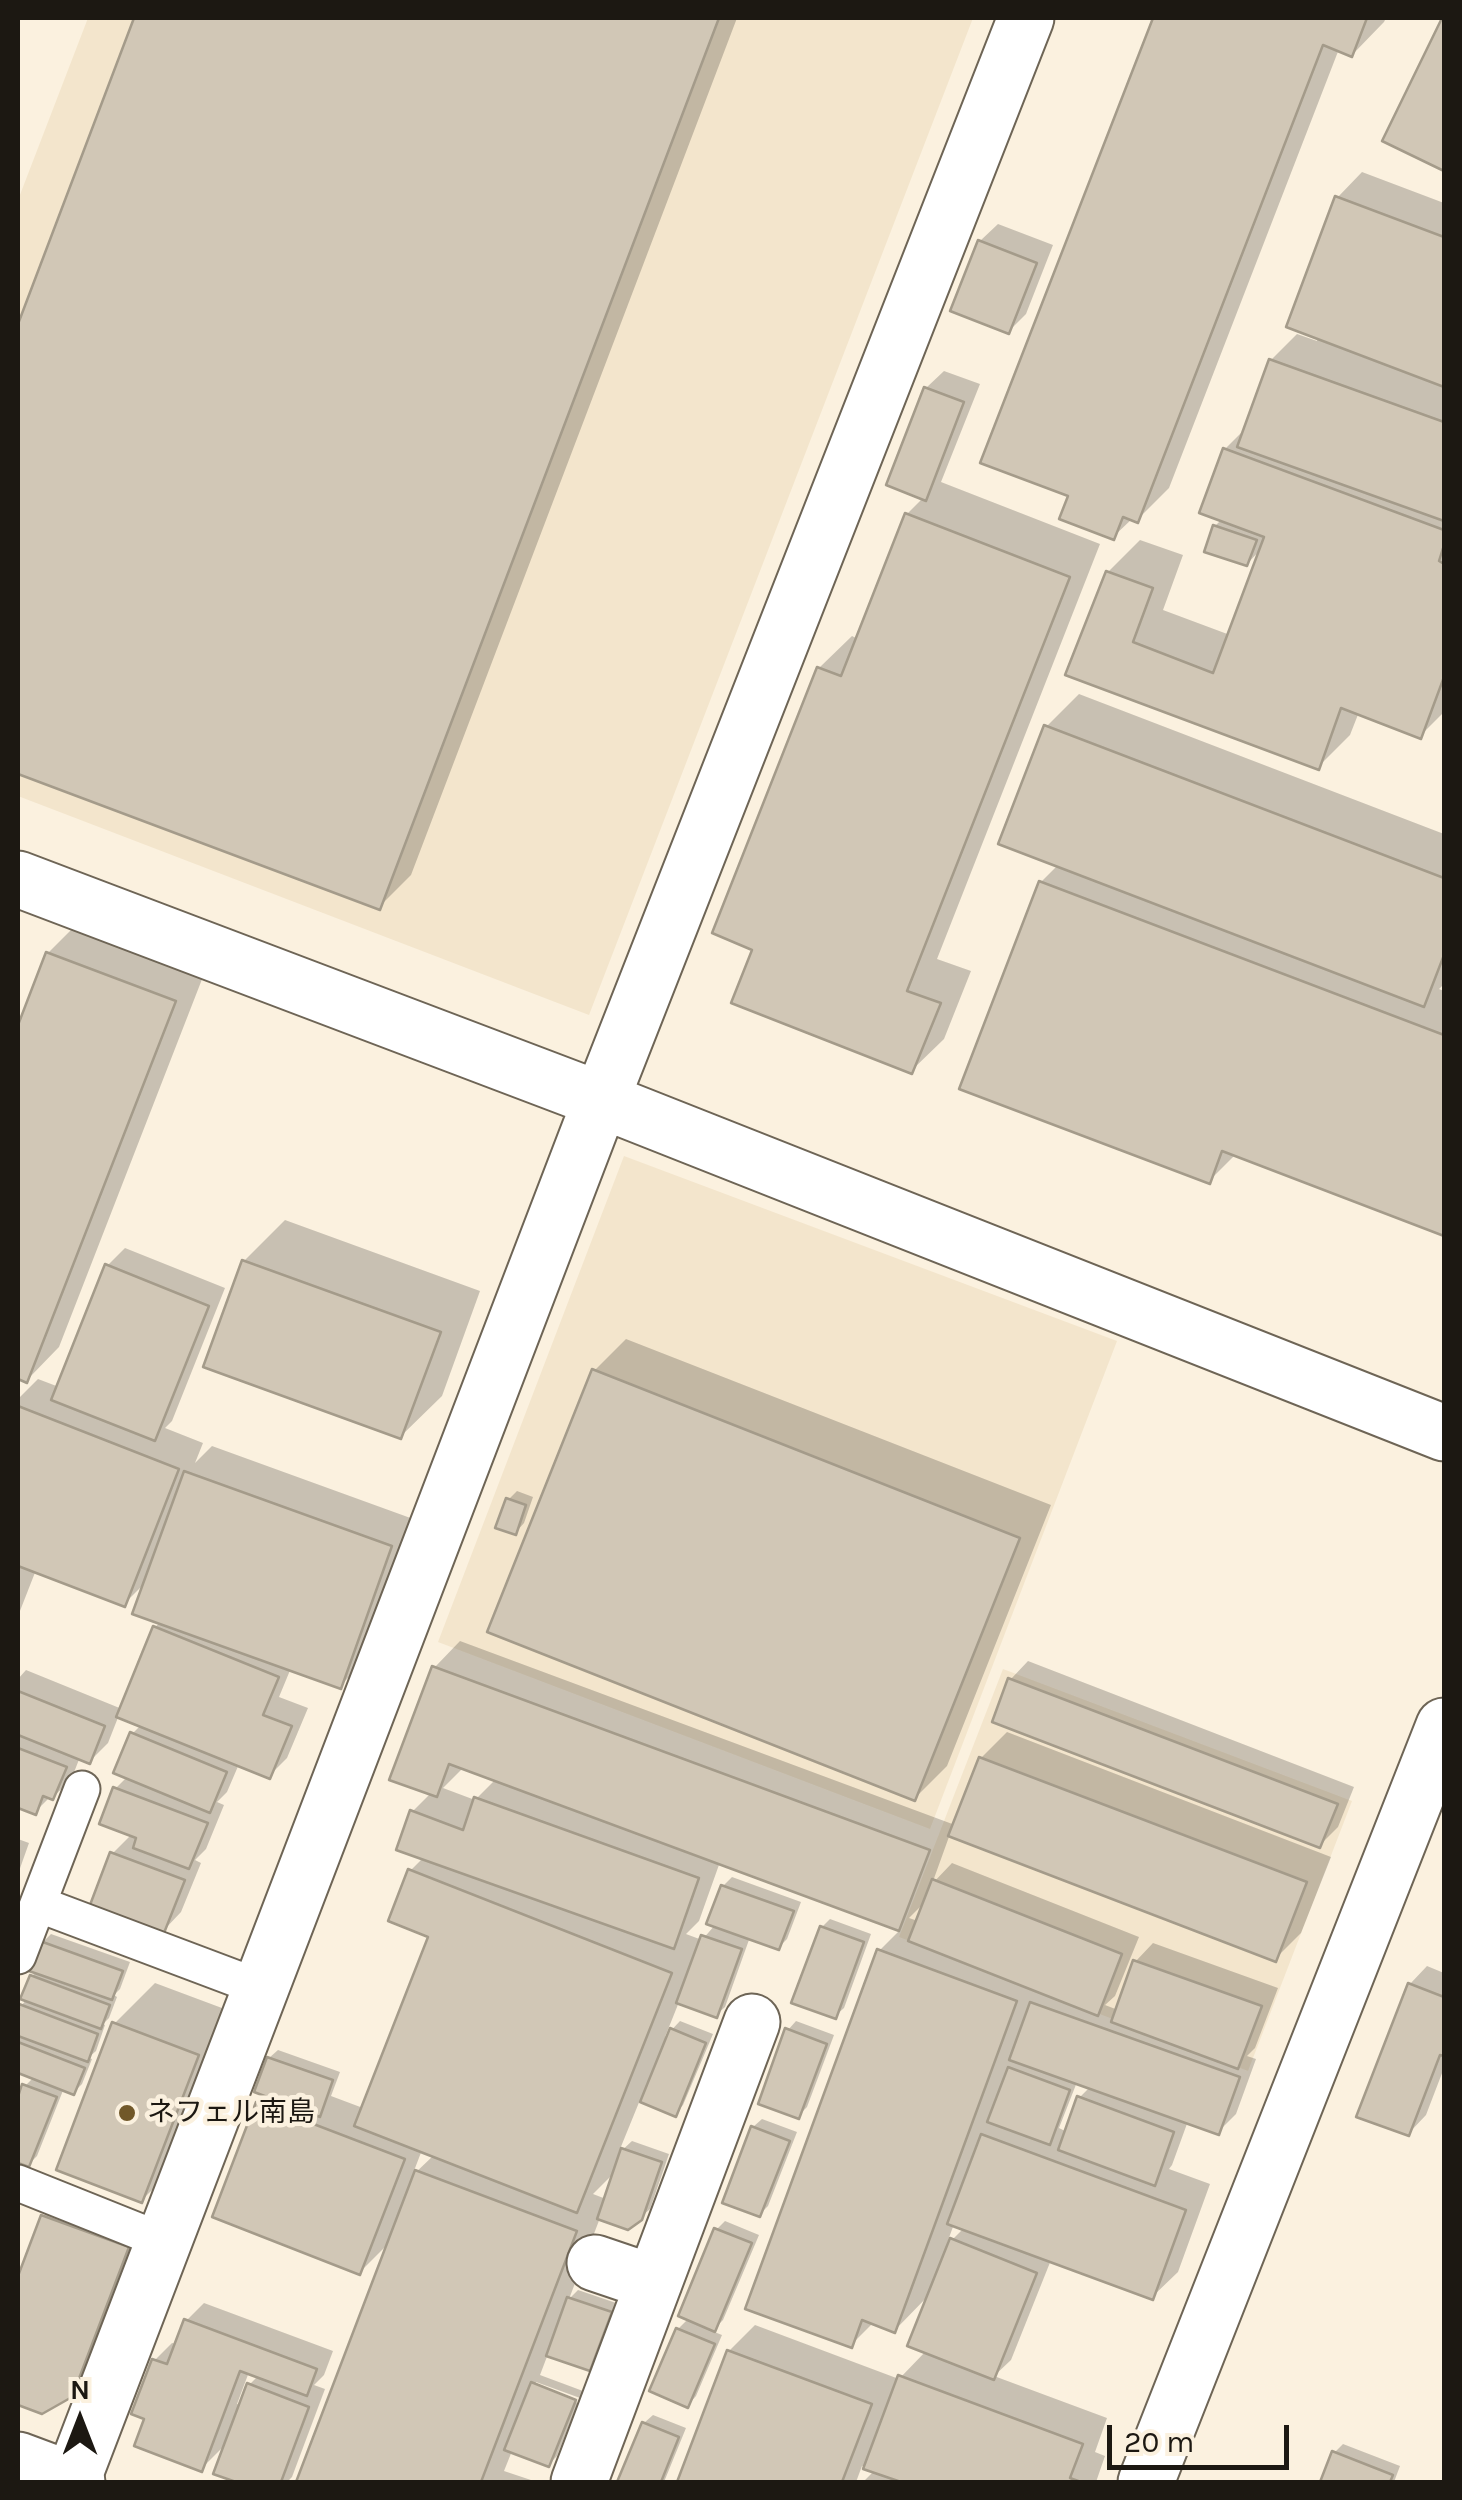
<!DOCTYPE html>
<html>
<head>
<meta charset="utf-8">
<style>
	body { margin:0 }
	#map { position:relative; width:1462px; height:2500px; overflow:hidden; background:#fbf1df; font-family:Karla,sans-serif }
	canvas { display:block }
	.frame { position:absolute; inset:0; border:20px solid #1c1812; pointer-events:none }
	.north { position:absolute; left:30px; top:2370px; width:100px; height:100px; -webkit-text-stroke:8px #fbf1df; paint-order:stroke; rotate:0deg; font-size:28px; font-weight:700; line-height:40px; text-align:center; color:#1c1812 }
	.north::after { content:''; display:block; margin:auto; width:35px; height:45px; background:#1c1812; clip-path:polygon(50% 0,100% 100%,50% 72%,0 100%) }
	.scale { position:absolute; left:1107px; top:2425px; width:182px; height:45px; box-sizing:border-box; border:5px solid #1c1812; border-top:0; padding-left:12px; font-size:30px; line-height:35px; white-space:nowrap; color:#1c1812; -webkit-text-stroke:8px #fbf1df; paint-order:stroke }
</style>
</head>
<body>
<div id="map">
<canvas width="1462" height="2500"></canvas>
<div class="frame"></div>
<div class="north">N</div>
<div class="scale">20 m</div>
</div>
<script>
const context = document.querySelector('canvas').getContext('2d');
context.lineJoin = 'round';
function fillPath(path, color) {
  context.fillStyle = color;
  context.fill(path, 'evenodd');
}
function toPath(rows) {
  const path = new Path2D();
  for (const r of rows) {
    path.moveTo(r[0], r[1]);
    for (let i = 2; i < r.length; i += 2) path.lineTo(r[i], r[i + 1]);
  }
  return path;
}
function stroke(path, color, width, dash) {
  context.strokeStyle = color;
  context.lineWidth = width;
  context.lineCap = dash ? 'butt' : 'round';
  context.setLineDash(dash || []);
  context.stroke(path);
}
function write(font, color, halo, rows, align = 'center') {
  context.font = font + ' Karla,"Noto Sans JP",sans-serif';
  context.lineWidth = 9;
  context.setLineDash([]);
  context.textBaseline = 'middle';
  context.strokeStyle = halo;
  context.fillStyle = color;
  for (const [text, x, y, turn = 0] of rows) {
    context.save();
    context.translate(x, y);
    context.rotate((+turn || 0) * Math.PI / 180);
    context.textAlign = isNaN(turn) ? turn : align;
    if (halo) context.strokeText(text, 0, 0);
    context.fillText(text, 0, 0);
    context.restore();
  }
}
fillPath(toPath([
	[88,18,973,18,589,1015,18,796,18,200],
	[624,1156,1117,1341,930,1829,438,1642],
	[1003,1669,1352,1801,1248,2071,899,1937]
]), '#f3e5cc');
fillPath(toPath([
	[136,18,737,18,411,875,379,907,18,771,18,331],
	[1156,18,1386,18,1384,22,1352,55,1339,49,1169,488,1137,520,1133,518,1113,537,1071,495,983,462],
	[1444,18,1444,169,1385,139],
	[1362,172,1444,203,1444,712,1420,736,1359,712,1350,735,1318,767,1069,674,1108,572,1140,540,1183,555,1163,610,1230,635,1263,547,1247,564,1215,526,1222,519,1225,449,1247,427,1271,360,1297,334,1317,341,1337,198],
	[998,224,1053,245,1026,314,1009,331,980,241],
	[944,371,980,384,941,482,1100,544,937,959,971,971,944,1039,911,1071,755,948,819,668,852,636,858,639,907,514,924,497,926,388],
	[1079,694,1444,834,1444,984,1439,989,1444,991,1444,1233,1236,1154,1209,1181,1041,882,1058,865,1047,726],
	[80,921,206,969,59,1347,27,1380,20,1377,18,1383,18,1031,48,953],
	[285,1220,480,1291,442,1396,401,1436,244,1261],
	[125,1248,225,1288,172,1421,165,1428,203,1443,195,1463,212,1446,416,1520,366,1660,340,1686,291,1668,279,1697,308,1708,287,1758,269,1776,239,1764,227,1792,217,1802,224,1805,206,1849,195,1860,201,1863,181,1912,164,1930,113,1853,132,1834,115,1789,128,1776,132,1734,141,1725,119,1715,108,1743,90,1761,80,1757,71,1780,53,1797,50,1797,35,1812,18,1805,18,1679,26,1670,122,1709,155,1627,161,1622,147,1581,124,1604,36,1570,18,1616,18,1399,38,1379,59,1387,108,1265],
	[626,1339,1051,1505,947,1766,915,1798,594,1371],
	[517,1491,533,1497,524,1523,516,1532,508,1500],
	[460,1641,955,1825,981,1758,1007,1732,1331,1857,1301,1933,1275,1959,950,1834,932,1884,952,1863,1139,1937,1115,1996,1105,2005,1118,2010,1136,1961,1153,1943,1278,1988,1255,2048,1247,2056,1256,2059,1236,2114,1218,2132,1188,2121,1172,2165,1169,2169,1210,2184,1178,2272,1152,2297,1051,2260,1011,2360,994,2376,1107,2418,1095,2452,1105,2456,1096,2482,863,2482,875,2470,862,2466,856,2482,679,2482,729,2351,755,2325,899,2379,926,2351,930,2294,895,2330,874,2322,851,2345,879,1951,901,1929,720,1862,699,1921,686,1934,702,1940,715,1925,723,1886,732,1877,801,1902,787,1939,778,1948,750,1937,725,2007,716,2015,679,2002,665,2037,680,2021,713,2034,683,2105,675,2114,640,2100,618,2154,632,2141,669,2154,650,2209,640,2218,600,2218,569,2299,578,2290,619,2304,598,2360,589,2368,548,2354,540,2375,583,2391,580,2398,536,2382,536,2387,578,2403,557,2456,548,2465,512,2451,504,2471,537,2482,299,2482,391,2241,360,2272,259,2104,268,2095,269,2058,278,2050,340,2072,331,2096,363,2108,432,1936,410,1871,424,1857,412,1812,431,1793,392,1779,435,1667],
	[462,1769,496,1779,475,1800,443,1788],
	[927,1900,918,1921,909,1918],
	[1077,2082,1091,2086,1079,2098,1065,2131,1059,2128],
	[422,2150,434,2155,412,2176],
	[616,2171,606,2199,593,2194],
	[954,2224,964,2228,946,2246],
	[1028,1661,1354,1787,1338,1827,1320,1845,1011,1679],
	[18,1839,29,1843,18,1874],
	[830,1919,871,1934,844,2008,835,2016,822,1927],
	[51,1934,130,1962,120,1989,114,1995,117,1997,109,2018,103,2024,105,2025,96,2051,88,2058,92,2059,82,2084,74,2092,64,2088,37,2156,29,2164,18,2160,18,2104,25,2086,34,2077,18,2070,18,2015,21,2006,27,1999,32,1976,37,1971,42,1943],
	[1427,1966,1444,1973,1444,2068,1426,2115,1409,2133,1410,1984],
	[155,1983,238,2014,183,2159,142,2200,114,2024],
	[796,2021,834,2035,807,2107,798,2116,788,2030],
	[762,2119,797,2132,768,2206,760,2214,753,2127],
	[69,2191,153,2222,97,2368,70,2394,42,2411,18,2402,18,2283,43,2216],
	[725,2221,759,2235,723,2320,712,2331,722,2335,696,2396,688,2405,678,2329,689,2318,716,2230],
	[204,2303,333,2351,324,2375,314,2385,325,2389,292,2477,287,2482,242,2482,216,2472,227,2443,201,2469,147,2417,155,2360,172,2343,178,2344,186,2321],
	[249,2372,259,2375,249,2385,241,2405,237,2404],
	[653,2415,686,2428,664,2482,620,2482,644,2423],
	[1343,2444,1400,2466,1394,2482,1322,2482,1334,2453]
]), '#0003');
const building = toPath([
	[134,18,719,18,380,910,18,774,18,324,134,18],
	[1153,18,1367,18,1352,57,1323,45,1138,523,1123,517,1114,540,1059,519,1068,496,980,463,1153,18],
	[1442,18,1444,18,1444,171,1382,141,1442,18],
	[1335,196,1444,237,1444,387,1286,327,1335,196],
	[978,240,1037,263,1009,334,950,311,978,240],
	[1269,359,1444,422,1444,521,1237,447,1269,359],
	[924,387,964,402,926,501,886,485,924,387],
	[1223,448,1444,530,1444,545,1439,561,1444,564,1444,677,1421,739,1341,708,1319,770,1065,675,1106,571,1153,588,1133,642,1213,673,1264,537,1199,513,1223,448],
	[905,513,1070,577,907,991,941,1003,912,1074,731,1003,752,950,712,933,817,667,841,676,905,513],
	[1213,525,1257,540,1247,566,1204,552,1213,525],
	[1044,725,1444,878,1444,955,1424,1007,998,844,1044,725],
	[1039,881,1444,1035,1444,1236,1222,1151,1210,1184,959,1089,1039,881],
	[46,952,176,1001,27,1383,18,1379,18,1025,46,952],
	[242,1260,441,1332,401,1439,203,1367,242,1260],
	[105,1264,209,1306,155,1441,51,1400,105,1264],
	[592,1369,1020,1538,915,1801,487,1632,592,1369],
	[18,1406,179,1469,125,1607,18,1566,18,1406],
	[184,1471,392,1546,341,1689,132,1614,184,1471],
	[506,1498,526,1505,516,1535,495,1528,506,1498],
	[153,1626,279,1677,263,1715,292,1726,270,1779,116,1717,153,1626],
	[432,1666,930,1850,899,1931,449,1764,437,1797,389,1780,432,1666],
	[1008,1678,1338,1804,1320,1848,992,1722,1008,1678],
	[18,1691,105,1726,90,1764,18,1735,18,1691],
	[130,1732,227,1772,210,1813,113,1773,130,1732],
	[18,1748,67,1767,53,1800,43,1796,36,1815,18,1808,18,1748],
	[979,1757,1307,1882,1276,1962,948,1836,979,1757],
	[113,1787,208,1823,189,1869,133,1848,136,1838,99,1824,113,1787],
	[474,1797,699,1878,674,1949,396,1850,410,1810,463,1830,474,1797],
	[110,1852,185,1880,164,1933,90,1905,110,1852],
	[408,1869,672,1973,577,2213,354,2126,428,1937,388,1921,408,1869],
	[932,1879,1122,1954,1098,2016,908,1941,932,1879],
	[721,1885,794,1911,779,1950,706,1924,721,1885],
	[820,1926,864,1942,836,2019,791,2003,820,1926],
	[701,1935,742,1949,717,2018,676,2003,701,1935],
	[40,1941,123,1971,112,2000,29,1971,40,1941],
	[877,1949,1017,2001,895,2333,862,2320,852,2348,745,2309,877,1949],
	[1133,1960,1262,2006,1238,2069,1111,2022,1133,1960],
	[30,1975,110,2005,101,2029,20,1999,30,1975],
	[1408,1983,1444,1997,1444,2056,1440,2055,1409,2136,1356,2117,1408,1983],
	[1030,2002,1240,2077,1219,2135,1009,2060,1030,2002],
	[19,2004,98,2034,88,2062,18,2036,19,2004],
	[112,2022,199,2055,142,2203,56,2170,112,2022],
	[670,2028,706,2043,676,2117,640,2102,670,2028],
	[785,2028,827,2044,799,2119,758,2104,785,2028],
	[18,2042,85,2068,74,2095,18,2073,18,2042],
	[267,2057,333,2080,320,2117,254,2092,267,2057],
	[1008,2067,1070,2090,1050,2145,987,2122,1008,2067],
	[22,2084,57,2097,29,2167,18,2163,18,2097,22,2084],
	[1077,2096,1174,2132,1155,2186,1058,2150,1077,2096],
	[256,2102,405,2159,360,2275,212,2217,256,2102],
	[751,2126,790,2141,760,2217,722,2203,751,2126],
	[981,2134,1186,2210,1153,2300,947,2224,981,2134],
	[621,2148,662,2162,642,2220,628,2230,597,2219,621,2148],
	[415,2170,577,2231,481,2482,296,2482,415,2170],
	[41,2215,129,2247,72,2397,42,2414,18,2405,18,2276,41,2215],
	[714,2228,752,2243,715,2332,678,2316,714,2228],
	[950,2238,1037,2273,994,2380,907,2346,950,2238],
	[567,2297,612,2312,590,2371,546,2356,567,2297],
	[184,2319,317,2369,307,2396,240,2371,202,2472,134,2446,144,2419,131,2414,152,2359,167,2364,184,2319],
	[676,2328,715,2344,688,2408,649,2391,676,2328],
	[727,2350,872,2404,842,2482,677,2482,727,2350],
	[898,2375,1083,2444,1070,2478,1081,2482,901,2482,863,2469,898,2375],
	[531,2382,576,2400,549,2467,504,2450,531,2382],
	[247,2383,309,2407,281,2482,236,2482,213,2474,247,2383],
	[642,2422,679,2437,661,2482,617,2482,642,2422],
	[1332,2451,1393,2475,1390,2482,1320,2482,1332,2451]
]);
fillPath(building, '#d1c7b6');
stroke(building, '#a49b8a', 2.5);
const lane = toPath([
	[38,1904,261,1988],
	[18,1956,82,1789],
	[18,2183,163,2241]
]);
const street = toPath([
	[18,879,601,1100,1444,1433],
	[595,2263,654,2283],
	[72,2481,601,1100,1026,18],
	[579,2482,752,2022],
	[1146,2482,1444,1726]
]);
const secondary = toPath([
	[18,2460,77,2482]
]);
stroke(lane, '#6e6556', 39);
stroke(street, '#6e6556', 59);
stroke(secondary, '#6e6556', 59);
stroke(lane, '#fff', 35);
stroke(street, '#fff', 55);
stroke(secondary, '#fff', 55);
for (const [x, y, r, color] of [
	[127,2113,10,"#715829"]
]) {
  const dot = new Path2D();
  dot.arc(x, y, r, 0, 2 * Math.PI);
  context.fillStyle = color;
  context.fill(dot);
  stroke(dot, '#fbf1df', 4);
}
write('28px', '#1c1812', '#fbf1df', [
	["ネフェル南島",147,2113]
], 'left');
</script>
</body>
</html>
